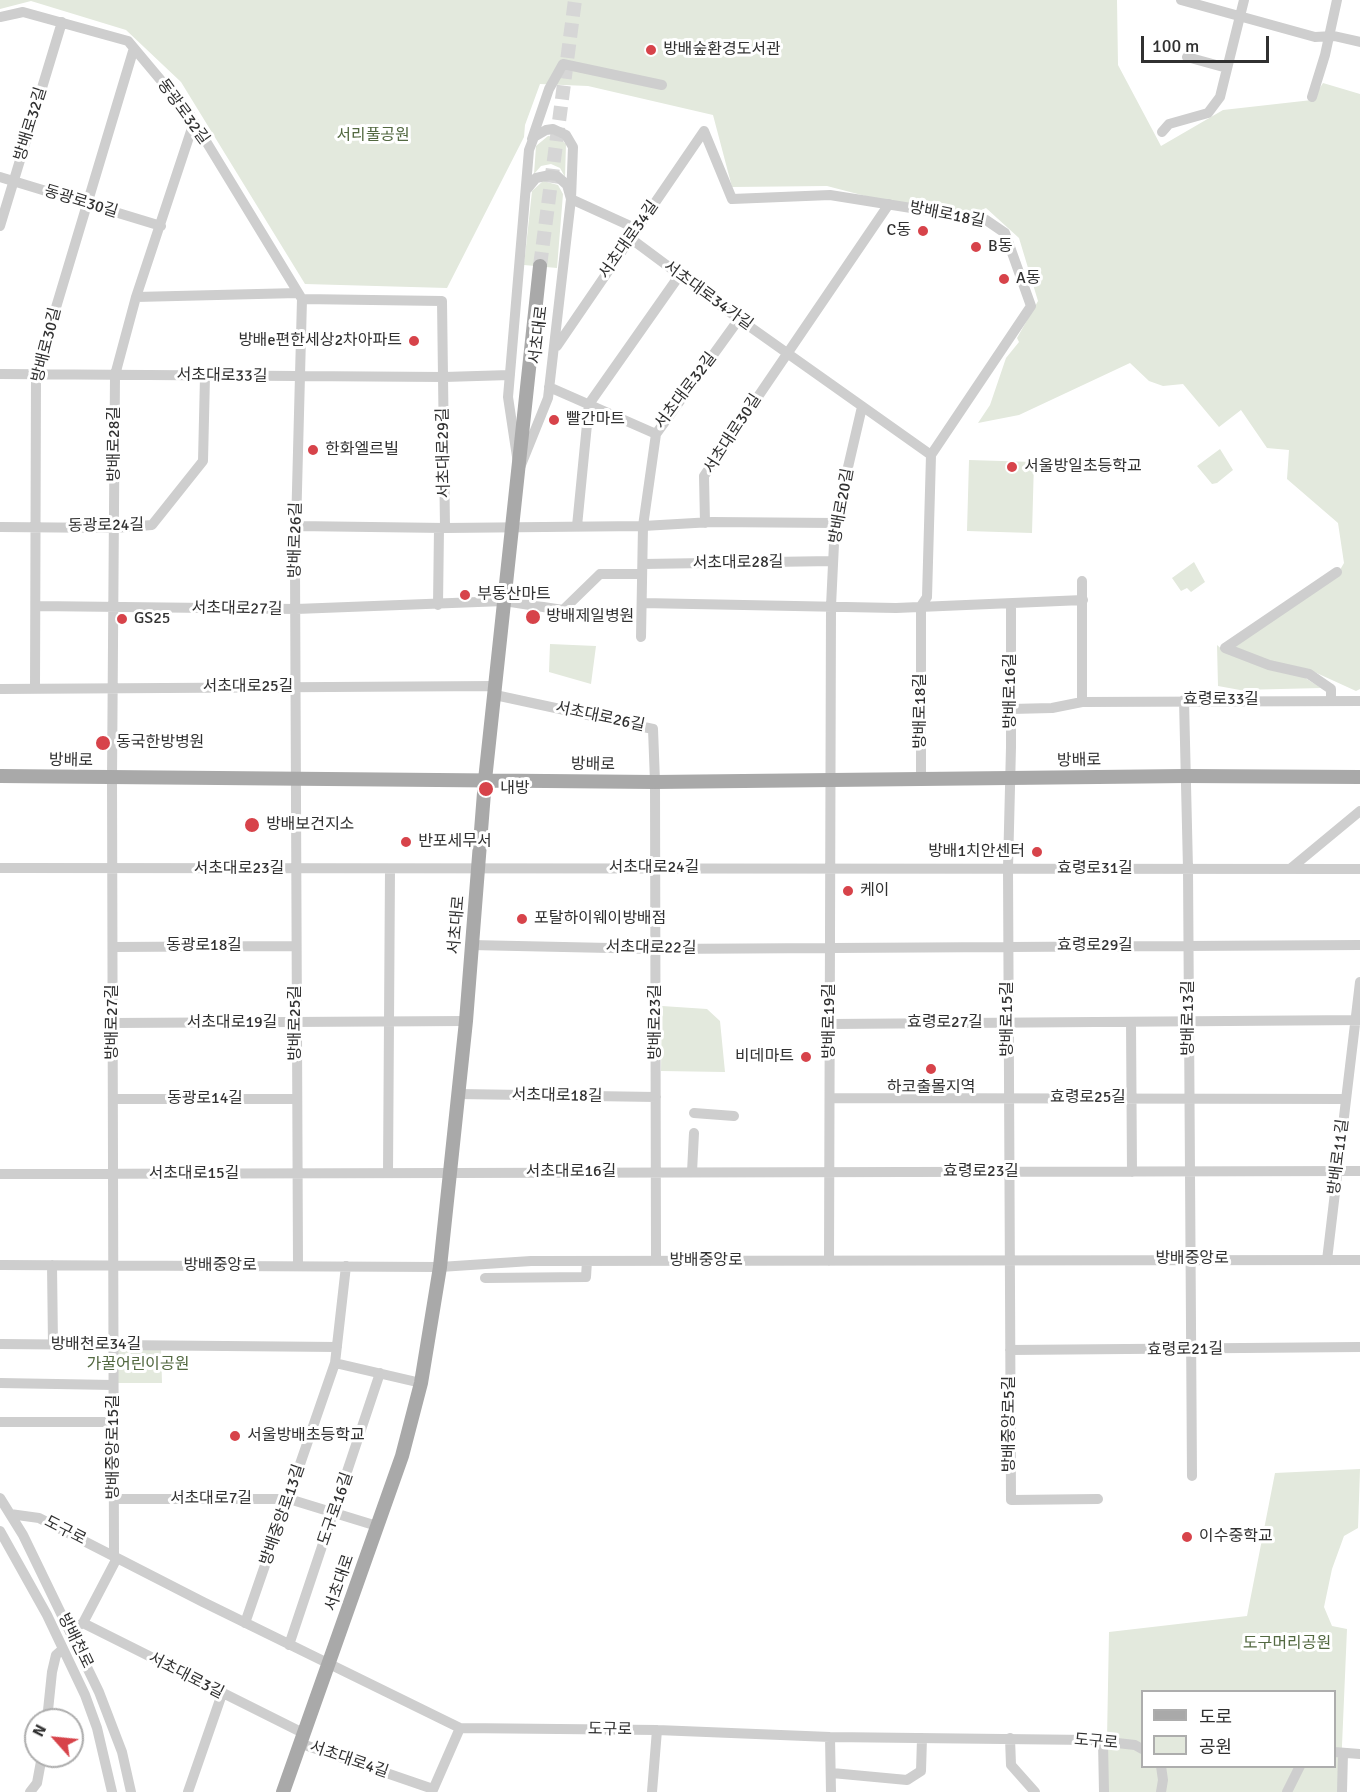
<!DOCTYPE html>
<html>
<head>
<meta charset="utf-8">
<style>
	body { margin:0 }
	#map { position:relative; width:1360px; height:1792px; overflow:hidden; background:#fff; font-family:Signika,"Noto Sans KR",sans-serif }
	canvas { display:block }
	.legend { position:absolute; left:1141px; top:1690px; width:195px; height:78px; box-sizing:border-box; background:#fff; border:2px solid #adadad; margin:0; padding:8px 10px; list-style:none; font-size:18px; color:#313131 }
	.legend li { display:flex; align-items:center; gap:12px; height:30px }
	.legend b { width:30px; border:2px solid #adadad }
	.north { position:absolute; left:24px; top:1708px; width:60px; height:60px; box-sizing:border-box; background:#fff; border:2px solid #adadad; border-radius:50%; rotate:297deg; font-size:16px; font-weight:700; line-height:24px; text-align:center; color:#313131 }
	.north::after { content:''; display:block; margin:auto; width:21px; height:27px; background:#d7434a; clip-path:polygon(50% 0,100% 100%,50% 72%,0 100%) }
	.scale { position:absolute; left:1141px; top:36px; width:128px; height:27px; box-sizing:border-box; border:3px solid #313131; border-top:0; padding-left:8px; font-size:18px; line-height:21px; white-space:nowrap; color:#313131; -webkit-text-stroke:4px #fff; paint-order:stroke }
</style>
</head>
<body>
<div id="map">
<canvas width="1360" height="1792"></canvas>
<ul class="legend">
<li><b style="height:8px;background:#a9a9a9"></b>도로</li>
<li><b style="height:16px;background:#e3e9dd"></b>공원</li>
</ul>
<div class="north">N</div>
<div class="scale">100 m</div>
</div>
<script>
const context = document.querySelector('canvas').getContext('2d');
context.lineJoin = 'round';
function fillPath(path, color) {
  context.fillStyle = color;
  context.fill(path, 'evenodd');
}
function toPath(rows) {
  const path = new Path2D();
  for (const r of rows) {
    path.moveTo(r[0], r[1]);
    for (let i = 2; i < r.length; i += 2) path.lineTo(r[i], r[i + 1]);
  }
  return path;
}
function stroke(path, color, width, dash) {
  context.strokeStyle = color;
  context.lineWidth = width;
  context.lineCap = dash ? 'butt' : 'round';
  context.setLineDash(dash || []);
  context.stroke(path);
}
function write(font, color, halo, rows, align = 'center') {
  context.font = font + ' Signika,"Noto Sans KR",sans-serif';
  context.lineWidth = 6;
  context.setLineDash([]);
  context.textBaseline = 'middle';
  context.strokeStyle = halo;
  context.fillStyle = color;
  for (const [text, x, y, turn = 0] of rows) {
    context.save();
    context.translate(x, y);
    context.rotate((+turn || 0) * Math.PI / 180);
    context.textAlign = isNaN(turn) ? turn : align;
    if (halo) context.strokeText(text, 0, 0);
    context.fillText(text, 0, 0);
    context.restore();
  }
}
fillPath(toPath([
	[0,0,1117,0,1118,65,1161,146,1223,110,1312,100,1323,83,1360,94,1360,689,1356,691,1310,670,1269,664,1230,647,1337,575,1344,563,1338,523,1287,479,1289,450,1267,448,1241,410,1219,427,1183,384,1163,386,1149,381,1130,363,1019,415,978,423,990,405,1006,358,1019,342,1017,338,1038,301,1019,238,986,208,958,220,827,186,732,187,713,115,588,86,540,84,525,125,524,137,447,288,305,284,181,82,126,30,31,1,0,9],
	[548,136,558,137,566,144,565,177,560,168,551,164,541,166,534,174,536,146],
	[543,181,558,185,563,194,557,268,524,265,532,191],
	[1220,449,1233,470,1217,483,1212,484,1197,466],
	[969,460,1034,462,1032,533,967,531],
	[1194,562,1205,582,1191,592,1187,588,1181,591,1172,578],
	[550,644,596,646,591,684,549,672],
	[1217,645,1225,652,1296,672,1321,688,1240,690,1218,686],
	[662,1006,707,1009,720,1021,725,1072,661,1071],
	[116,1347,161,1347,162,1383,115,1383],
	[1360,1469,1358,1528,1344,1536,1332,1569,1324,1607,1332,1626,1347,1629,1340,1792,1106,1792,1109,1632,1247,1616,1275,1473],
	[1142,1692,1334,1692,1334,1766,1142,1766]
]), '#e3e9dd');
stroke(toPath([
	[540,266,575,0]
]), '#d6d6d6', 14, [14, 7]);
stroke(toPath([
	[1181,0,1315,37,1334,36,1360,42],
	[0,17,23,12,128,41,190,115,302,299],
	[1187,57,1227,68],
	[1312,97,1325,55,1337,0],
	[553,129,566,135,573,147,571,199,548,398,519,470,508,397,529,150,534,137,546,130,553,129],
	[704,131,732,199,830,195,986,220,1005,233,1031,306,931,455,927,597,921,606,921,779],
	[1162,132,1169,124,1208,113,1220,97,1244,0],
	[532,139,549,89,563,64,662,85],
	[0,177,161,226],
	[527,189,536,178,550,175,557,176,567,185,571,199,637,229],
	[0,226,62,22],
	[630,238,739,319,931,455],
	[136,297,298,293],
	[302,299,442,301,445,528],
	[557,346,704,131],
	[0,374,444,377,510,375],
	[549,387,656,434],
	[705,523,704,476,889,204],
	[296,526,445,528,643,526,712,522,835,523],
	[577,526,589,404,679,276],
	[0,527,114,528,152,525,203,461,205,376],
	[643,564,833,561],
	[642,603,896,608,1083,600],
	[1011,604,1011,747,1008,868,1011,1500,1098,1499],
	[438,605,439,528],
	[36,606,296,609,504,601,563,610,600,574,642,574],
	[641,637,643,526,656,434,739,319],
	[35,688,36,374,134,48],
	[0,689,495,686],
	[495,695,653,729,655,782,656,1261],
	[1184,700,1188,869,1192,1476],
	[1331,701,1331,689,1309,674,1269,665,1225,648,1337,572],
	[1082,702,1082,581],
	[1011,709,1052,708,1082,702,1360,701],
	[0,868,1360,869],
	[1290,869,1360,811],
	[471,945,656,949,1360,945],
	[113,947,296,946],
	[1131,1022,1132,1172],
	[113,1023,466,1021],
	[831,1024,1360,1020],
	[458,1094,656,1097],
	[830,1098,1346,1099],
	[113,1099,297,1099],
	[694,1113,734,1116],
	[692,1172,694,1133],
	[388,1173,390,869],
	[0,1174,1360,1171],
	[1327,1260,1360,982],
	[829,1261,831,606,835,523,862,407],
	[0,1265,440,1267,531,1261,1360,1260],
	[52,1265,53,1345],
	[298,1266,295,566,302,299],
	[485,1278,586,1277,587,1261],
	[0,1344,337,1347],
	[1010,1350,1360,1347],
	[335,1363,421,1383],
	[0,1383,113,1385],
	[0,1422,113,1422],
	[0,1498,23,1535,99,1692,122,1752,131,1792],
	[114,1499,289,1499,377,1526],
	[10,1514,39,1518,203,1602,460,1728,657,1730,830,1737,1090,1740,1135,1745,1142,1749],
	[0,1531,47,1615,85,1695,97,1728,112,1792],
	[114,1556,112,778,115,375,136,297,194,122],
	[83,1623,117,1558],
	[245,1623,335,1363,346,1266],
	[71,1630,83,1623,303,1733],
	[289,1645,380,1373],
	[47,1720,52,1672,56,1655,63,1649],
	[830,1737,831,1792],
	[1010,1738,1011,1765,1035,1792],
	[1103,1741,1104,1792],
	[299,1743,433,1789],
	[1334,1752,1360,1754],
	[832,1773,907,1780,921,1771,922,1738],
	[30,1792,37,1783,42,1756],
	[188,1792,222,1694],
	[432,1792,460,1728],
	[652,1792,657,1730],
	[1161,1792,1163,1780,1161,1766],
	[1287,1792,1300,1766],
	[1342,1792,1343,1753]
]), '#cecece', 10);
stroke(toPath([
	[0,776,655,782,1186,776,1360,777],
	[283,1792,402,1456,421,1383,440,1267,466,1021,485,780,540,266]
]), '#a9a9a9', 14);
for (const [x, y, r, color] of [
	[651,50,6,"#d7434a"],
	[923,231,6,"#d7434a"],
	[976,247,6,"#d7434a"],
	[1004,279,6,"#d7434a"],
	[414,341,6,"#d7434a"],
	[554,420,6,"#d7434a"],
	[313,450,6,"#d7434a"],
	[1012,467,6,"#d7434a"],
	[465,595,6,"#d7434a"],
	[533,617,8,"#d7434a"],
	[122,619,6,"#d7434a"],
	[103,743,8,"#d7434a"],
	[486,789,8,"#d7434a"],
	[252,825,8,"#d7434a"],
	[406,842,6,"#d7434a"],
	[1037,852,6,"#d7434a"],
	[848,891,6,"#d7434a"],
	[522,919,6,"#d7434a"],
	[806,1057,6,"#d7434a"],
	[931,1069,6,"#d7434a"],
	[235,1436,6,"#d7434a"],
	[1187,1537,6,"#d7434a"]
]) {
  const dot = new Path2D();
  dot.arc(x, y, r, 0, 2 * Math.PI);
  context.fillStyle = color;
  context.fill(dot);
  stroke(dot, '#fff', 2);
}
write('16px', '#313131', '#fff', [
	["방배숲환경도서관",663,50],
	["C동",911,231,"right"],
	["B동",988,247],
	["A동",1016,279],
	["방배e편한세상2차아파트",402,341,"right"],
	["빨간마트",566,420],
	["한화엘르빌",325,450],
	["서울방일초등학교",1024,467],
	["부동산마트",477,595],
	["방배제일병원",546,617],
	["GS25",134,619],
	["동국한방병원",116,743],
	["내방",500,789],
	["방배보건지소",266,825],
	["반포세무서",418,842],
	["방배1치안센터",1025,852,"right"],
	["케이",860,891],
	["포탈하이웨이방배점",534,919],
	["비데마트",794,1057,"right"],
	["하코출몰지역",931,1088,"center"],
	["서울방배초등학교",247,1436],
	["이수중학교",1199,1537]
], 'left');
write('16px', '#313131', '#fff', [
	["동광로32길",183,112,54],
	["방배로32길",31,124,-73],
	["동광로30길",81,202,17],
	["방배로18길",947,215,11],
	["서초대로34길",629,240,-55],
	["서초대로34가길",708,296,36],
	["서초대로",539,335,-83],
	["방배로30길",47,345,-76],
	["서초대로33길",222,376,1],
	["서초대로32길",686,391,-53],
	["서초대로30길",733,434,-57],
	["방배로28길",115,444,-90],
	["서초대로29길",444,453,-91],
	["방배로20길",842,506,-80],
	["동광로24길",106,526,-1],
	["방배로26길",296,540,-89],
	["서초대로28길",738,563,-1],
	["서초대로27길",237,609,1],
	["서초대로25길",248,687],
	["방배로16길",1011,691,-90],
	["효령로33길",1221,700],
	["방배로18길",921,711,-90],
	["서초대로26길",600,717,12],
	["방배로",71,761,1],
	["방배로",1079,761,-1],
	["방배로",593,765,1],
	["서초대로24길",654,868],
	["서초대로23길",239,869],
	["효령로31길",1095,869],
	["서초대로",457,925,-85],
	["동광로18길",204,946],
	["효령로29길",1095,946],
	["서초대로22길",651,948,1],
	["방배로13길",1189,1018,-90],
	["방배로15길",1008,1019,-90],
	["방배로19길",830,1021,-90],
	["방배로27길",113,1022,-90],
	["방배로23길",656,1022,-90],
	["서초대로19길",232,1023],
	["방배로25길",296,1023,-90],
	["효령로27길",945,1023],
	["서초대로18길",557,1096,1],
	["효령로25길",1088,1098],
	["동광로14길",205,1099],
	["방배로11길",1339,1157,-83],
	["서초대로16길",571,1172],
	["효령로23길",981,1172],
	["서초대로15길",194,1174],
	["방배중앙로",1192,1259],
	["방배중앙로",706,1261],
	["방배중앙로",220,1266],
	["방배천로34길",96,1345],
	["효령로21길",1185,1350,-1],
	["방배중앙로5길",1010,1424,-90],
	["방배중앙로15길",114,1447,-90],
	["서초대로7길",211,1499],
	["도구로16길",336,1509,-71],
	["방배중앙로13길",283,1515,-71],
	["도구로",65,1531,27],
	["서초대로",340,1583,-71],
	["방배천로",75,1641,64],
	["서초대로3길",186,1676,27],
	["도구로",610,1730,1],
	["도구로",1096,1742,5],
	["서초대로4길",349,1760,19]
]);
write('16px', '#536941', '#fff', [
	["서리풀공원",373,136],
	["가꿀어린이공원",138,1365],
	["도구머리공원",1287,1644]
]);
</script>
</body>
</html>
